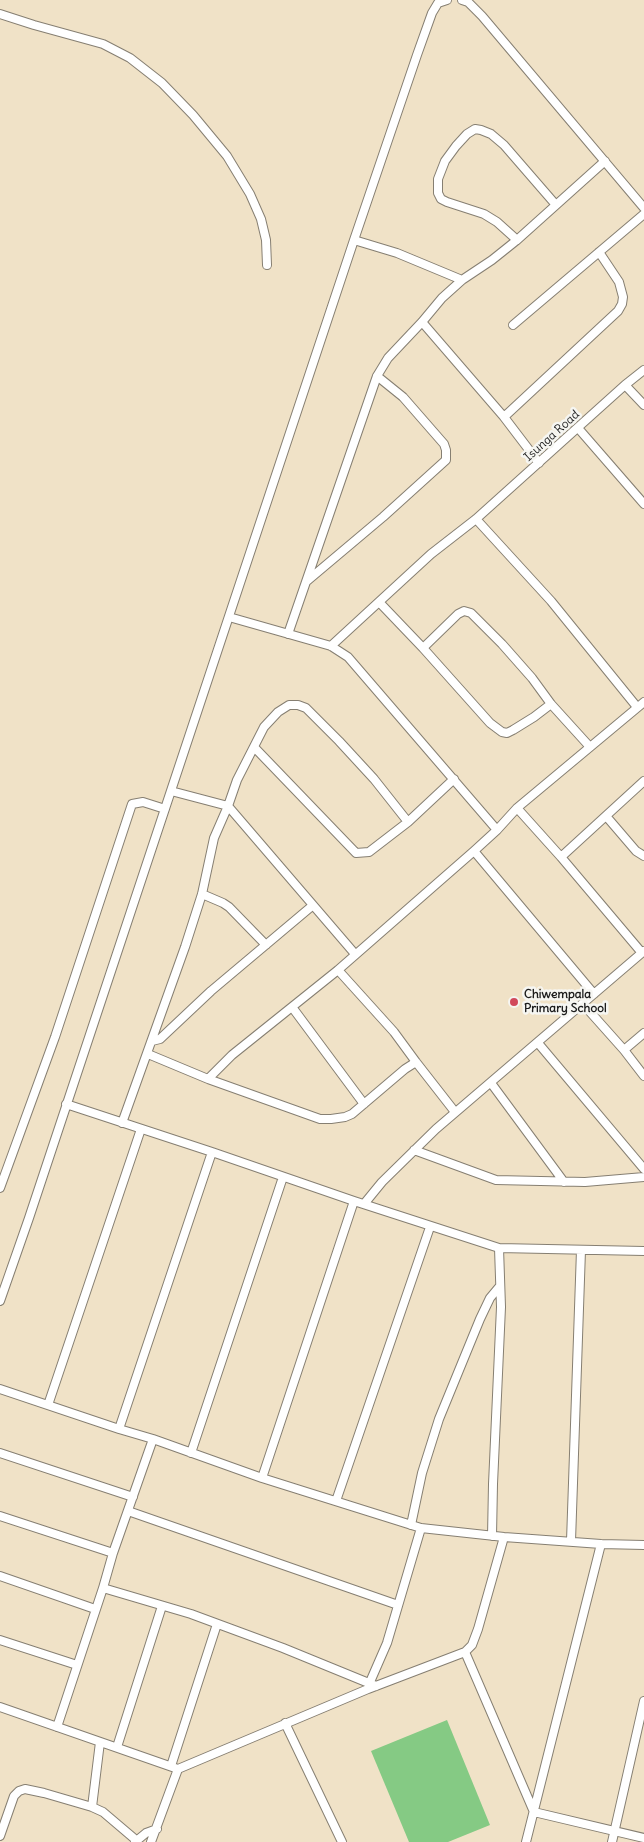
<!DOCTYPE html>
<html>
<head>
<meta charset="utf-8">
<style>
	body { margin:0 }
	canvas { display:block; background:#f0e2c7 }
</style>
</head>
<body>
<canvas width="644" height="1842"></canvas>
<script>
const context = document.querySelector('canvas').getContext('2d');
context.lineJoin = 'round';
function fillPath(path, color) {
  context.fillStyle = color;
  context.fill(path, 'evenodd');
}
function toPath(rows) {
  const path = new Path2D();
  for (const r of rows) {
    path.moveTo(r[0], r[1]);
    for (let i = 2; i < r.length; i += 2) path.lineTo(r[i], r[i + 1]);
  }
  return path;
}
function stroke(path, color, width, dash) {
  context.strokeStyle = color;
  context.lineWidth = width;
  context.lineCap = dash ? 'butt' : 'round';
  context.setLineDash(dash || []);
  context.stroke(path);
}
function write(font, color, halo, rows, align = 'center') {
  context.font = font + ' Delius,sans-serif';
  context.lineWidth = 5;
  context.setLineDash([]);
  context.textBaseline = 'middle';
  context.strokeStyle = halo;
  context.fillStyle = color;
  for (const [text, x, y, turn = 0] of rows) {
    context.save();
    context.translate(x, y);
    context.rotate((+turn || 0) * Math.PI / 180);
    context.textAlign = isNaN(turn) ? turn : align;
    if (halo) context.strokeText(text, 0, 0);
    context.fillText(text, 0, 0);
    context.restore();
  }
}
fillPath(toPath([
	[447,1720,490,1825,448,1842,409,1842,371,1751]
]), '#85ca84');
const street = toPath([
	[462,0,468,2,482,16,644,208],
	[0,14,34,25,103,44,130,58,162,83,193,115,227,156,250,194,261,219,266,240,267,265],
	[354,240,397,253,462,280],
	[517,240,497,222,484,214,447,202,441,199,438,193,438,179,445,161,456,146,467,134,475,129,481,130,491,134,504,145,556,205],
	[422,322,504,417,539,463],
	[513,325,644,214],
	[625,385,644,405],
	[504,417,618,311,622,304,623,297,619,282,599,252],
	[578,428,644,504],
	[476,519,551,601,637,707],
	[307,581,383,517,446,460,446,450,444,444,403,397,377,376],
	[379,602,423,648,490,723,502,732,507,733,513,730,534,717,551,704],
	[229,617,331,646,348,657,497,830],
	[288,634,377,376,388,358,422,322,442,298,462,280,492,260,517,240,605,161],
	[331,646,431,554,476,519,625,385,644,370],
	[423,648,458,614,464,611,471,613,502,644,532,678,551,704,590,747],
	[254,747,356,853,369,852,408,822,454,779],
	[517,808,561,857,642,953],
	[606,816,636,851,644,856],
	[474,851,594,994],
	[561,857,644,781],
	[202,894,223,903,229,907,266,945],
	[355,954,228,806,237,780,264,727,278,712,289,705,298,705,306,708,339,741,374,779,408,822],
	[338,970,394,1032,416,1062,455,1112],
	[583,1004,624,1050,644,1076],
	[292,1007,364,1104],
	[152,1041,160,1039,211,991,312,906],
	[538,1043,644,1169],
	[624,1050,644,1033],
	[148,1054,208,1079,320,1119,331,1119,345,1117,352,1114,405,1069,416,1062],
	[208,1079,232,1055,338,970,474,851,497,830,517,808,644,702],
	[491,1083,564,1182],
	[66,1104,212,1152,354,1201,499,1248,644,1251],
	[122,1123,185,947,202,894,214,838,228,806,171,791],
	[414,1150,496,1180,585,1182,644,1177],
	[0,1188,55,1037,132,804,143,802,165,809],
	[364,1204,382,1182,436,1129,644,951],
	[0,1301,29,1218,354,240,417,55,432,13,438,3,447,0],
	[0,1389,119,1429,153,1439,262,1478,421,1528,504,1537,601,1544,644,1545],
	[48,1405,141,1129],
	[119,1429,212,1152],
	[0,1453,133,1497],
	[191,1453,283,1177],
	[262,1478,354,1201],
	[336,1501,430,1227],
	[128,1511,398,1605],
	[0,1516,113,1553],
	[411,1525,422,1473,439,1419,480,1319,490,1298,500,1286],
	[492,1536,493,1484,501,1307,499,1248],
	[571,1541,581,1250],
	[0,1576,95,1609],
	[103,1588,191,1614,283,1648,376,1686],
	[0,1640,77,1665],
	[465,1652,534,1812,644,1838],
	[370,1682,387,1643,421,1528],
	[0,1707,178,1769],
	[285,1723,342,1842],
	[57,1727,103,1588,113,1553,153,1439],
	[117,1747,162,1606],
	[171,1766,217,1624],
	[92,1807,100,1742],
	[0,1836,14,1796,19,1791,25,1789,44,1793,92,1807,103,1812,136,1840],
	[135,1842,146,1833,157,1829],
	[151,1842,178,1769,368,1689,465,1652,472,1645,478,1629,504,1537],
	[526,1842,601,1544],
	[612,1842,644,1701]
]);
stroke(street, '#867f72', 10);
stroke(street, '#fff', 8);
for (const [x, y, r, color] of [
	[514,1002,5,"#d1495b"]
]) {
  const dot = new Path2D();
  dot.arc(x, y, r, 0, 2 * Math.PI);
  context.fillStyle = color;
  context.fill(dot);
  stroke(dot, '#f6f6f2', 2);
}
write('12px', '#1c1c1c', '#f6f6f2', [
	["Isunga Road",552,436,-42]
]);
write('bold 12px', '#1c1c1c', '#f6f6f2', [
	["Chiwempala",524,995],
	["Primary School",524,1009]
], 'left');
</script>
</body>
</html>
